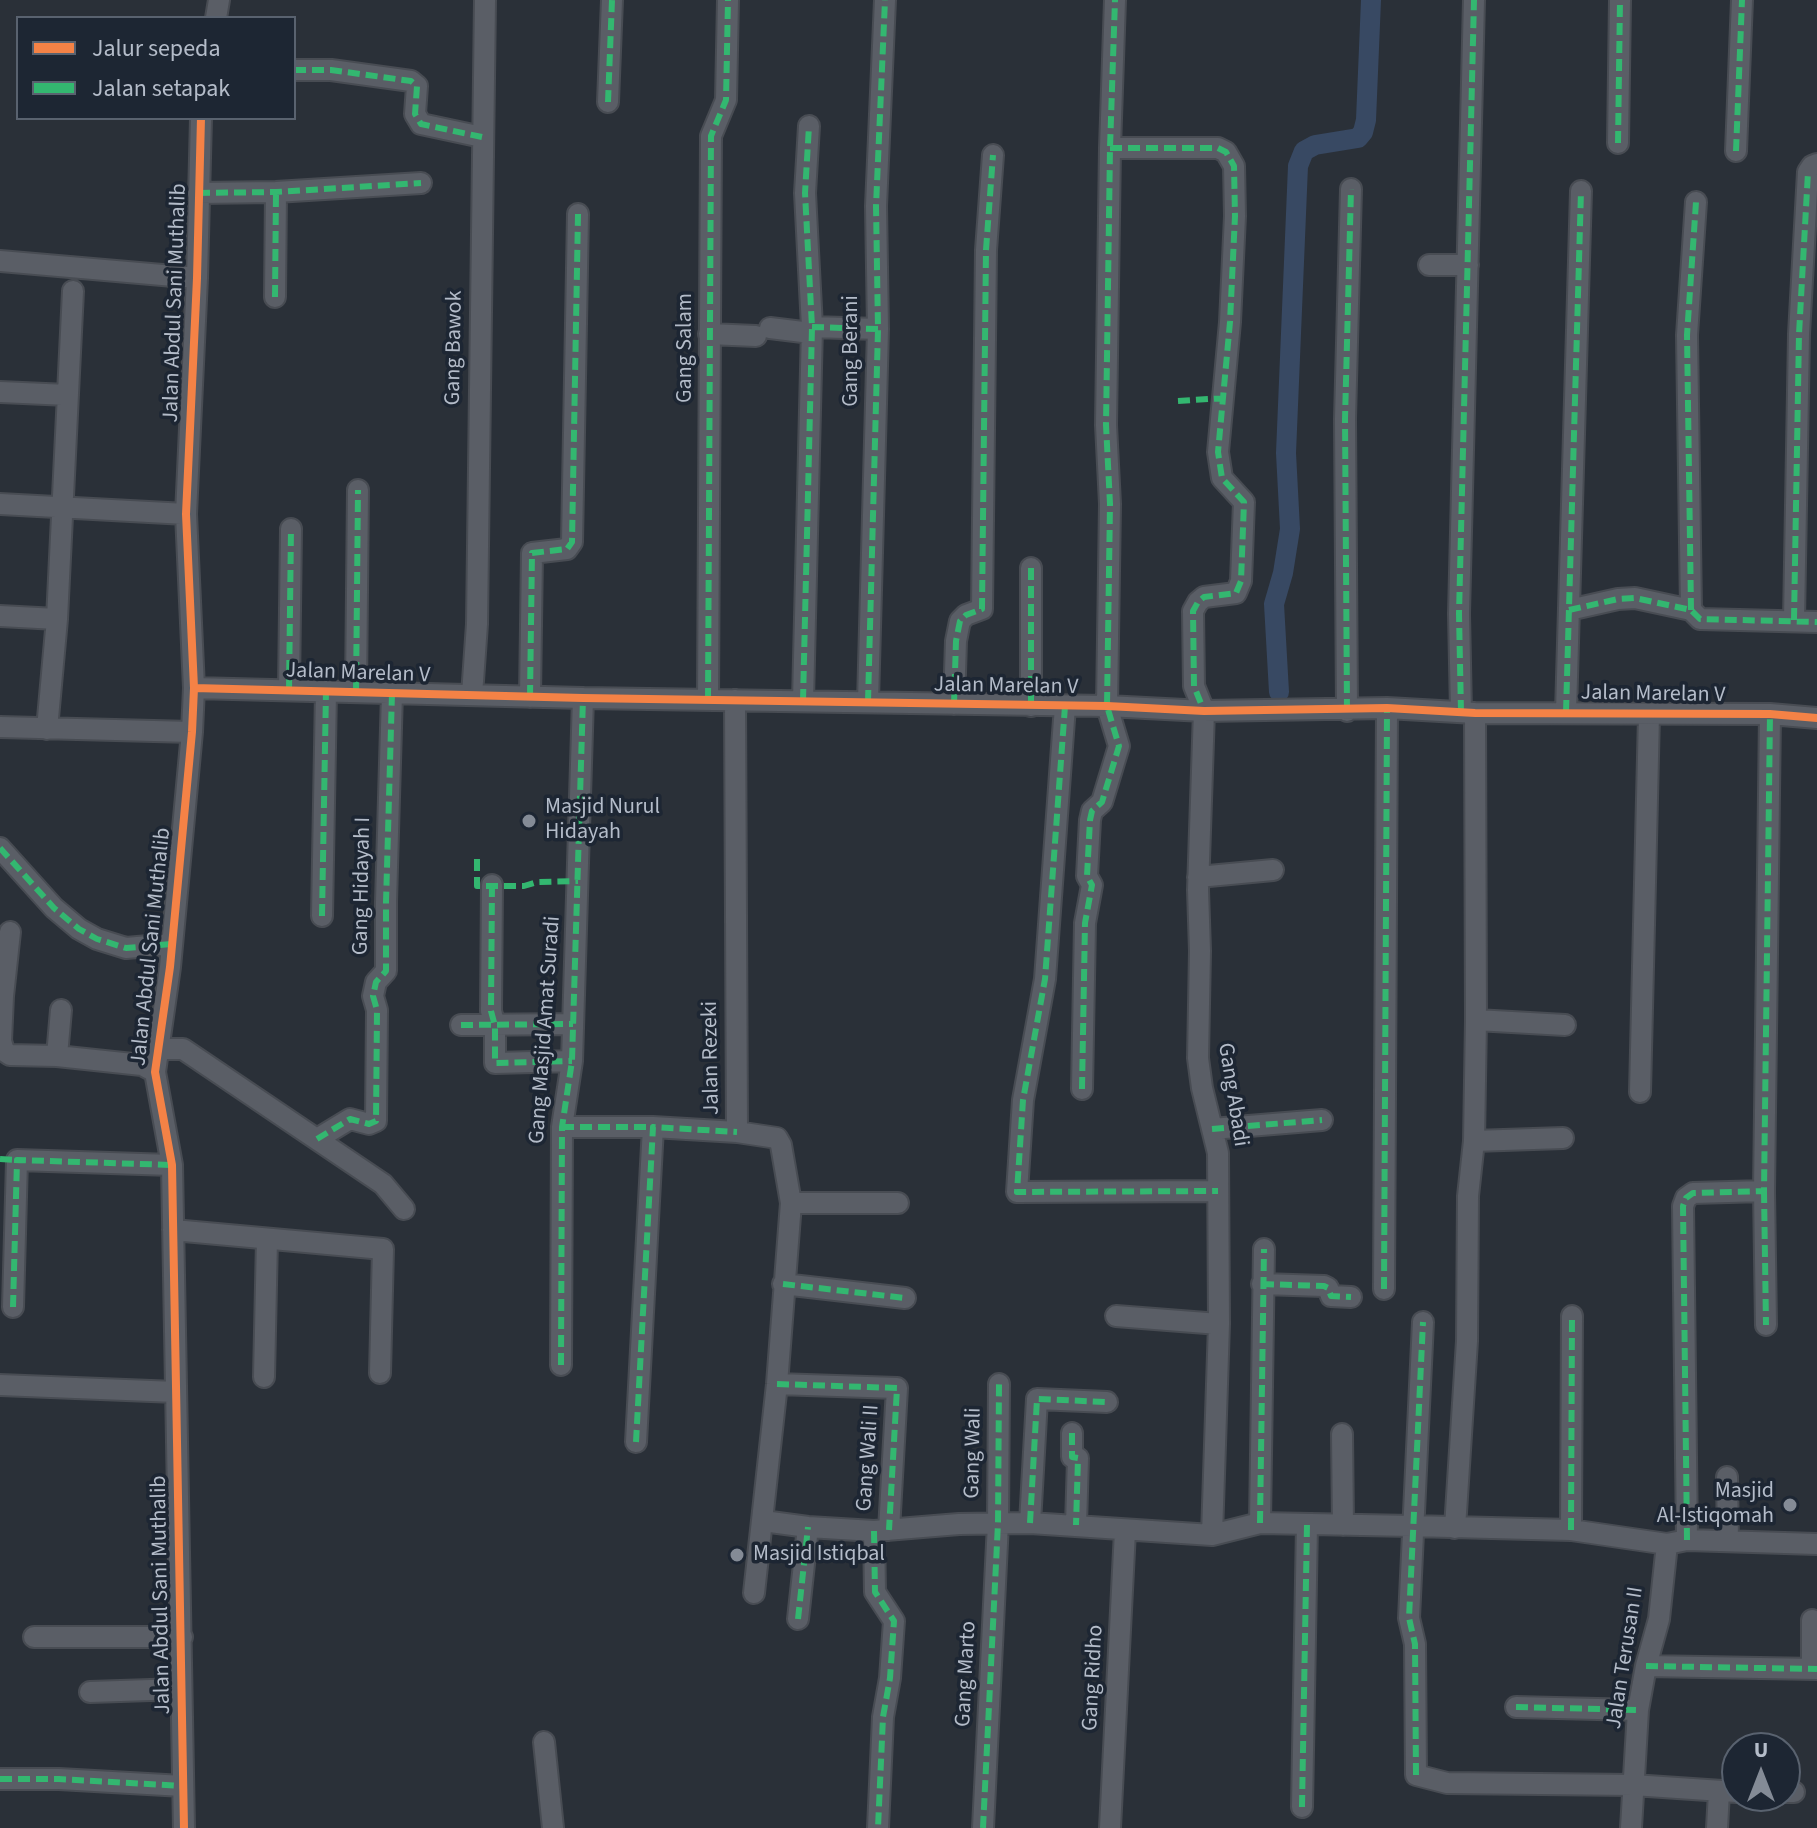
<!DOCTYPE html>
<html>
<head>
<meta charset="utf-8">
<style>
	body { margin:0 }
	#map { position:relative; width:1817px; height:1828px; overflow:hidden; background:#2a3038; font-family:"Source Sans 3",sans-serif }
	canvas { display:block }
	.legend { position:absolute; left:16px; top:16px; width:280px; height:104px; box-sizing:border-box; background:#1d2633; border:2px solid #59626f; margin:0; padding:10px 14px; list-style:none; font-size:24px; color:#b4bcc9 }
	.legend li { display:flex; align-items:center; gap:16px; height:40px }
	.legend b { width:40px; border:2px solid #59626f }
	.north { position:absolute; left:1721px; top:1732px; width:80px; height:80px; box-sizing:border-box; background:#1d2633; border:2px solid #59626f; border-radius:50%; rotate:0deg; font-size:22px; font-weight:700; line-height:32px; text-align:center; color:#b4bcc9 }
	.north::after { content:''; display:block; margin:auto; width:28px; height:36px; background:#848b96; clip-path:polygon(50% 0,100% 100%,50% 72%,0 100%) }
</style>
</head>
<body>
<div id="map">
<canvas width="1817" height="1828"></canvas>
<ul class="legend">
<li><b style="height:10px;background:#f48246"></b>Jalur sepeda</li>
<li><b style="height:10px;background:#33b770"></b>Jalan setapak</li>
</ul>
<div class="north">U</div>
</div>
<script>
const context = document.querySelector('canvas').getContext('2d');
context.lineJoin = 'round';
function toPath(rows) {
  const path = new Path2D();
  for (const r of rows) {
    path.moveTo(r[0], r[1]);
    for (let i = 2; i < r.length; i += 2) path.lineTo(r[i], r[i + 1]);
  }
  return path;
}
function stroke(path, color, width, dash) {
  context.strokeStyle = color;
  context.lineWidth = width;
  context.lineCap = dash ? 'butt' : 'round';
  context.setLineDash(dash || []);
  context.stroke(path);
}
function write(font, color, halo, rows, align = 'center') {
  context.font = font + ' "Source Sans 3",sans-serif';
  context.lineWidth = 7;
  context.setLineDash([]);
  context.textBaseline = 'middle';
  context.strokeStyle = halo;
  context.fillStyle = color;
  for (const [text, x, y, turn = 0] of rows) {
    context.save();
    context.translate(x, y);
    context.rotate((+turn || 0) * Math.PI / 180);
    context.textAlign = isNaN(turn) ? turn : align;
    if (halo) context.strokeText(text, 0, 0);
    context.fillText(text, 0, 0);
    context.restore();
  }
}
stroke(toPath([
	[1279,692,1274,604,1283,573,1290,529,1286,453,1298,166,1304,151,1315,145,1358,138,1363,132,1366,120,1371,0]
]), '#384963', 20);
const minor = toPath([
	[216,18,219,0],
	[294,70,331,70,411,81,417,86,415,114,421,124,482,137],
	[608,102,612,0],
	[1618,143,1620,0],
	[1110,148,1218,148,1226,152,1234,166,1235,216,1230,322,1218,452,1222,478,1244,502,1241,581,1236,593,1204,597,1198,602,1193,611,1194,686,1204,711,1198,890,1200,951,1198,1058,1202,1088,1218,1153,1219,1324,1212,1535],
	[1736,151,1742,0],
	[198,193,276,192,421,183],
	[0,261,197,278],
	[1429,265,1468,265],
	[275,297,276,192],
	[812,327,878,329],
	[770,328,811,333],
	[709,334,756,336],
	[0,392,68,395],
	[0,504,186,514],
	[1031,568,1031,706],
	[1569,610,1618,599,1635,598,1691,610,1700,619,1817,622],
	[1691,610,1687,335,1696,202],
	[0,616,57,619],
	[1794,620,1799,334,1808,172,1812,166,1817,164],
	[194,688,583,698,1107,706,1204,711,1387,708,1475,713,1770,714,1817,718],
	[289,690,291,529],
	[356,692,358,490],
	[472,695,477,624,485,0],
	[530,697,532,553,567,549,572,542,578,214],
	[708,700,711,136,726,100,728,0],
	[735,700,737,1132,777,1138,781,1145,791,1203,777,1384,754,1593],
	[803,701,812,327,805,193,809,126],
	[868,702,878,329,876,206,885,0],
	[954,704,956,641,960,621,966,615,982,609,986,250,993,155],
	[1065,706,1045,979,1023,1100,1017,1192,1218,1191],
	[1347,711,1345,419,1351,189],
	[1461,712,1459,614,1474,0],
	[1566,712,1581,191],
	[0,727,192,732],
	[47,729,57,619,73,291],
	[0,848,54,908,79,929,97,939,126,948,172,944],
	[1198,877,1273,870],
	[492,885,491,1011,495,1026,495,1063,572,1061],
	[322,916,326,691],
	[10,932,3,996,1,1041,4,1051,10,1055,57,1056,142,1065,155,1072],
	[1476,1020,1565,1025],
	[461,1025,573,1024],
	[158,1049,183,1049,383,1184,404,1209],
	[57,1056,61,1010],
	[1082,1089,1085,923,1092,885,1087,876,1090,820,1092,811,1102,802,1119,746,1107,706,1110,504,1106,425,1110,148,1115,0],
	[1640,1092,1649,715],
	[562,1127,653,1127],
	[1212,1129,1322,1120],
	[317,1139,350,1119,369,1124,376,1121,377,1010,373,996,376,982,386,971,386,902,392,693],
	[1474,1141,1563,1138],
	[1764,1191,1766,1325],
	[791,1203,898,1203],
	[173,1230,383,1249,380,1373],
	[783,1284,905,1298],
	[1262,1284,1324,1286,1328,1288,1331,1296,1351,1297],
	[1384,1289,1387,708],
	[13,1307,17,1160,172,1165],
	[1116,1316,1219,1324],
	[1423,1322,1409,1618,1415,1644,1416,1775,1447,1783,1633,1785,1737,1792],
	[561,1365,562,1127,572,1061,583,698],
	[264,1377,267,1239],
	[777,1384,897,1388,889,1530],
	[0,1385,176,1392],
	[1072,1433,1072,1457,1078,1458,1076,1525],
	[1342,1434,1343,1525],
	[636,1442,653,1127,737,1132],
	[1727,1477,1728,1541],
	[763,1521,808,1527,874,1531,959,1524,1030,1523,1212,1535,1260,1523,1412,1526,1571,1530,1667,1544,1687,1540,1817,1544],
	[1030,1523,1037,1399,1107,1402],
	[1260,1523,1264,1249],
	[1455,1528,1467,1341,1468,1196,1474,1141,1476,1020,1475,713],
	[1571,1530,1572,1316],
	[874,1531,875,1592,894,1621,890,1678,883,1717,878,1828],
	[1687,1540,1683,1206,1686,1198,1693,1193,1764,1191,1770,714],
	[798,1619,808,1527],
	[1812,1620,1812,1669],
	[34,1637,182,1637],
	[1646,1666,1817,1669],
	[90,1692,181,1689],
	[1516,1707,1638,1710],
	[544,1742,553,1828],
	[0,1779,59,1779,183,1786],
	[1785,1792,1794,1792],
	[1302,1807,1307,1524],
	[184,1828,172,1165,155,1072,170,967,192,732,194,688,186,514,197,278,201,118],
	[983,1828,998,1523,999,1384],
	[1110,1828,1125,1531],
	[1631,1828,1638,1710,1646,1666,1659,1619,1667,1544],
	[1717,1828,1719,1792]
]);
stroke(minor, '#484c53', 24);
stroke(minor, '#5a5e66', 20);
stroke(toPath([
	[294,70,331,70,411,81,417,86,415,114,421,124,482,137],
	[608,102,612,0],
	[1618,143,1620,0],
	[1110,148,1218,148,1226,152,1234,166,1235,216,1230,322,1218,452,1222,478,1244,502,1241,581,1236,593,1204,597,1198,602,1193,611,1194,686,1204,711],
	[1736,151,1742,0],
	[198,193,276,192,421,183],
	[275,297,276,192],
	[812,327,878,329],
	[1178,401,1225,398],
	[1031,568,1031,706],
	[1569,610,1618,599,1635,598,1691,610,1700,619,1817,622],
	[1691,610,1687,335,1696,202],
	[1794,620,1799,334,1808,172],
	[289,690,291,529],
	[356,692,358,490],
	[530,697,532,553,567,549,572,542,578,214],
	[708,700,711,136,726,100,728,0],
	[803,701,812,327,805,193,809,126],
	[868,702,878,329,876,206,885,0],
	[954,704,956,641,960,621,966,615,982,609,986,250,993,155],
	[1065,706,1045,979,1023,1100,1017,1192,1218,1191],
	[1347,711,1345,419,1351,189],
	[1461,712,1459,614,1474,0],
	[1566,712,1581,191],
	[0,848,54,908,79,929,97,939,126,948,172,944],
	[477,859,477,886,524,886,537,882,578,881],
	[492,885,491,1011,495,1026,495,1063,572,1061],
	[322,916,326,691],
	[461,1025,573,1024],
	[1082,1089,1085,923,1092,885,1087,876,1090,820,1092,811,1102,802,1119,746,1107,706,1110,504,1106,425,1110,148,1115,0],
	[562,1127,653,1127],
	[1212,1129,1322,1120],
	[317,1139,350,1119,369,1124,376,1121,377,1010,373,996,376,982,386,971,386,902,392,693],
	[0,1159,17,1160],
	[1764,1191,1766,1325],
	[783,1284,905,1298],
	[1262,1284,1324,1286,1328,1288,1331,1296,1351,1297],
	[1384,1289,1387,708],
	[13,1307,17,1160,172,1165],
	[561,1365,562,1127,572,1061,583,698],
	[777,1384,897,1388,889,1530],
	[1072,1433,1072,1457,1078,1458,1076,1525],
	[636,1442,653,1127,737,1132],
	[1030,1523,1037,1399,1107,1402],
	[1260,1523,1264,1249],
	[1571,1530,1572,1316],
	[874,1531,875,1592,894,1621,890,1678,883,1717,878,1828],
	[1687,1540,1683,1206,1686,1198,1693,1193,1764,1191,1770,714],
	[798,1619,808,1527],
	[1646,1666,1817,1669],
	[1516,1707,1638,1710],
	[1416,1775,1415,1644,1409,1618,1423,1322],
	[0,1779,59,1779,183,1786],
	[1302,1807,1307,1524],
	[983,1828,998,1523,999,1384]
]), '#33b770', 6, [12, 6]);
stroke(toPath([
	[194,688,583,698,1107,706,1204,711,1387,708,1475,713,1770,714,1817,718],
	[184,1828,172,1165,155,1072,170,967,192,732,194,688,186,514,197,278,201,118]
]), '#f48246', 8);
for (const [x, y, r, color] of [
	[529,821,8,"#848b96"],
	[1790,1505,8,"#848b96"],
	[737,1555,8,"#848b96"]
]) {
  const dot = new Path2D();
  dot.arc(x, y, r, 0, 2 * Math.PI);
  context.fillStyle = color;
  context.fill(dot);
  stroke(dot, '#1d2633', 3);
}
write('22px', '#b4bcc9', '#1d2633', [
	["Jalan Abdul Sani Muthalib",176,303,-88],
	["Gang Bawok",455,348,-89],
	["Gang Salam",686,348,-90],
	["Gang Berani",852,351,-90],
	["Jalan Marelan V",358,674,2],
	["Jalan Marelan V",1006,687,1],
	["Jalan Marelan V",1653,695,1],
	["Gang Hidayah I",363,886,-89],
	["Jalan Abdul Sani Muthalib",152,947,-84],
	["Gang Masjid Amat Suradi",546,1030,-86],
	["Jalan Rezeki",712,1058,-91],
	["Gang Abadi",1232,1095,81],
	["Gang Wali",974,1453,-89],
	["Gang Wali II",869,1458,-86],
	["Jalan Abdul Sani Muthalib",162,1595,-91],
	["Jalan Terusan II",1626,1658,-81],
	["Gang Marto",967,1674,-87],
	["Gang Ridho",1094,1678,-87]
]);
write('22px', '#b4bcc9', '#1d2633', [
	["Masjid Nurul",545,808],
	["Hidayah",545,833],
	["Masjid",1774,1492,"right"],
	["Al-Istiqomah",1774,1517,"right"],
	["Masjid Istiqbal",753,1555]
], 'left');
</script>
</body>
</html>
